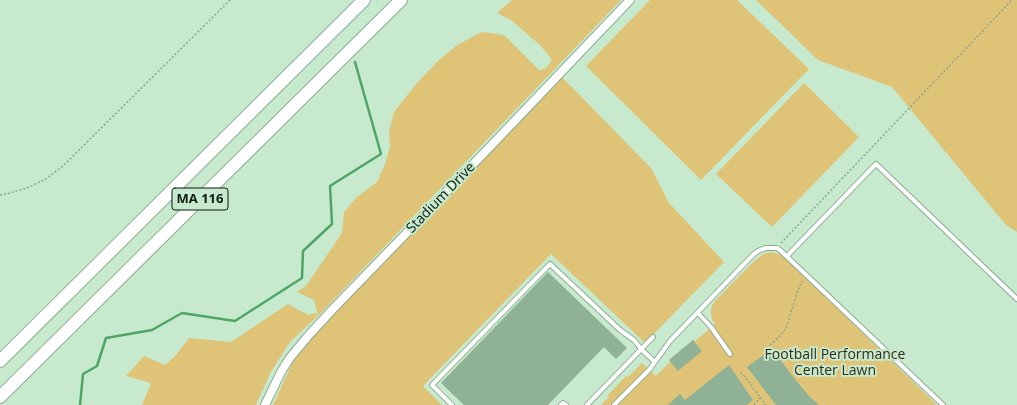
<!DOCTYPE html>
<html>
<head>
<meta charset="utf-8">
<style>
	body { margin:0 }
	canvas { display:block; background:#c7eace }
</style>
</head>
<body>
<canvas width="1017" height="405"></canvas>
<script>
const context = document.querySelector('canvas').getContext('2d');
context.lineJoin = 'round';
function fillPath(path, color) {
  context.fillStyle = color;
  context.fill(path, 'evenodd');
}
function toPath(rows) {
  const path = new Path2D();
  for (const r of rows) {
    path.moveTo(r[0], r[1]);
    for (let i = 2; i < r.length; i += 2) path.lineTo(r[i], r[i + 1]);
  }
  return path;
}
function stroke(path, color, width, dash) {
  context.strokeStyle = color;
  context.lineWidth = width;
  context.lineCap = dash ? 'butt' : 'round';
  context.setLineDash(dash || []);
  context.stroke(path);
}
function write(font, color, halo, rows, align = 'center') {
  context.font = font + ' "Open Sans",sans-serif';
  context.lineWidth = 4;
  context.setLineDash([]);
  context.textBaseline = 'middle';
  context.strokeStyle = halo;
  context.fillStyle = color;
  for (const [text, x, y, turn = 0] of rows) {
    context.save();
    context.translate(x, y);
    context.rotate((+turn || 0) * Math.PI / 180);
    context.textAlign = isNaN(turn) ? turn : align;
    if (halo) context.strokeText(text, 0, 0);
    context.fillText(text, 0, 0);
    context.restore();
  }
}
fillPath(toPath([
	[512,0,621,0,318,316,290,342,271,372,256,405,142,405,151,383,126,376,144,356,165,365,176,355,189,338,231,342,288,304,308,315,315,313,318,315,314,300,297,292,306,286,342,233,344,212,357,197,377,182,385,164,390,147,389,132,394,112,417,83,438,61,457,45,482,32,504,35,539,70,545,69,552,60,541,46,511,20,497,13],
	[650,0,737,0,809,69,701,180,586,66],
	[756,0,1017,0,1017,232,1006,225,892,87,818,60],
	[559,74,651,168,669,203,724,262,645,343,551,254,423,386,442,405,273,405,301,344],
	[804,83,859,137,772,227,716,174],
	[771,252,779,254,784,257,937,405,601,405,609,397,608,395,626,376,628,377,642,363,656,376,670,362,669,360,693,340,695,341,715,324,712,320,711,314,711,308,714,302,751,264,763,254]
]), '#dfc377');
stroke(toPath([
	[80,405,83,374,97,366,106,338,152,330,182,313,235,321,302,278,303,251,332,224,330,186,381,154,355,62]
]), '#4ea666', 2.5);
fillPath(toPath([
	[548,272,627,348,616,359,604,347,548,405,464,405,441,383],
	[693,340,702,351,678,371,669,360],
	[772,349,798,383,809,396,819,405,776,405,747,367],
	[729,365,753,400,747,405,668,405,680,394,685,400]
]), '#8fb195');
const lane = toPath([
	[787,256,876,164,1017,299],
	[698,313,711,327,730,354],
	[452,405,432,385,550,264,620,330,634,340,642,350,655,362],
	[561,405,563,403,566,405],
	[587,405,653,337],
	[614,405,649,370,670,341,748,260,755,253,760,250,766,248,777,248,780,250,943,405]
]);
const street = toPath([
	[265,405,281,372,289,359,308,336,331,311,484,153,630,0]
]);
const primary = toPath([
	[0,361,364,0],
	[0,397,401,0]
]);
stroke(lane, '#8bac91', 6);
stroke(street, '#8bac91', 10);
stroke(primary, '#8bac91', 14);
stroke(toPath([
	[0,195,6,194,27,188,46,179,63,166,230,0],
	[781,243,1012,0],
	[770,345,780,336,786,328,798,290,802,281],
	[741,372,766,405],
	[754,405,760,398]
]), '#8aa690', 1.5, [2, 2]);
stroke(lane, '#fff', 4);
stroke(street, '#fff', 8);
stroke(primary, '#fff', 12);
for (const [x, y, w] of [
	[200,199,56]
]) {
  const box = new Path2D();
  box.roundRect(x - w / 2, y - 11, w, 22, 3);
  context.fillStyle = '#c7eace';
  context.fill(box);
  stroke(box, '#0d1a10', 1);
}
write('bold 13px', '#0d1a10', null, [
	["MA 116",200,199]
]);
write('14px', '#0d1a10', '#c7eace', [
	["Stadium Drive",441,198,-46]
]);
write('14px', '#312a18', '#c7eace', [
	["Football Performance",835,355],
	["Center Lawn",835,371]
]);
</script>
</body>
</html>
